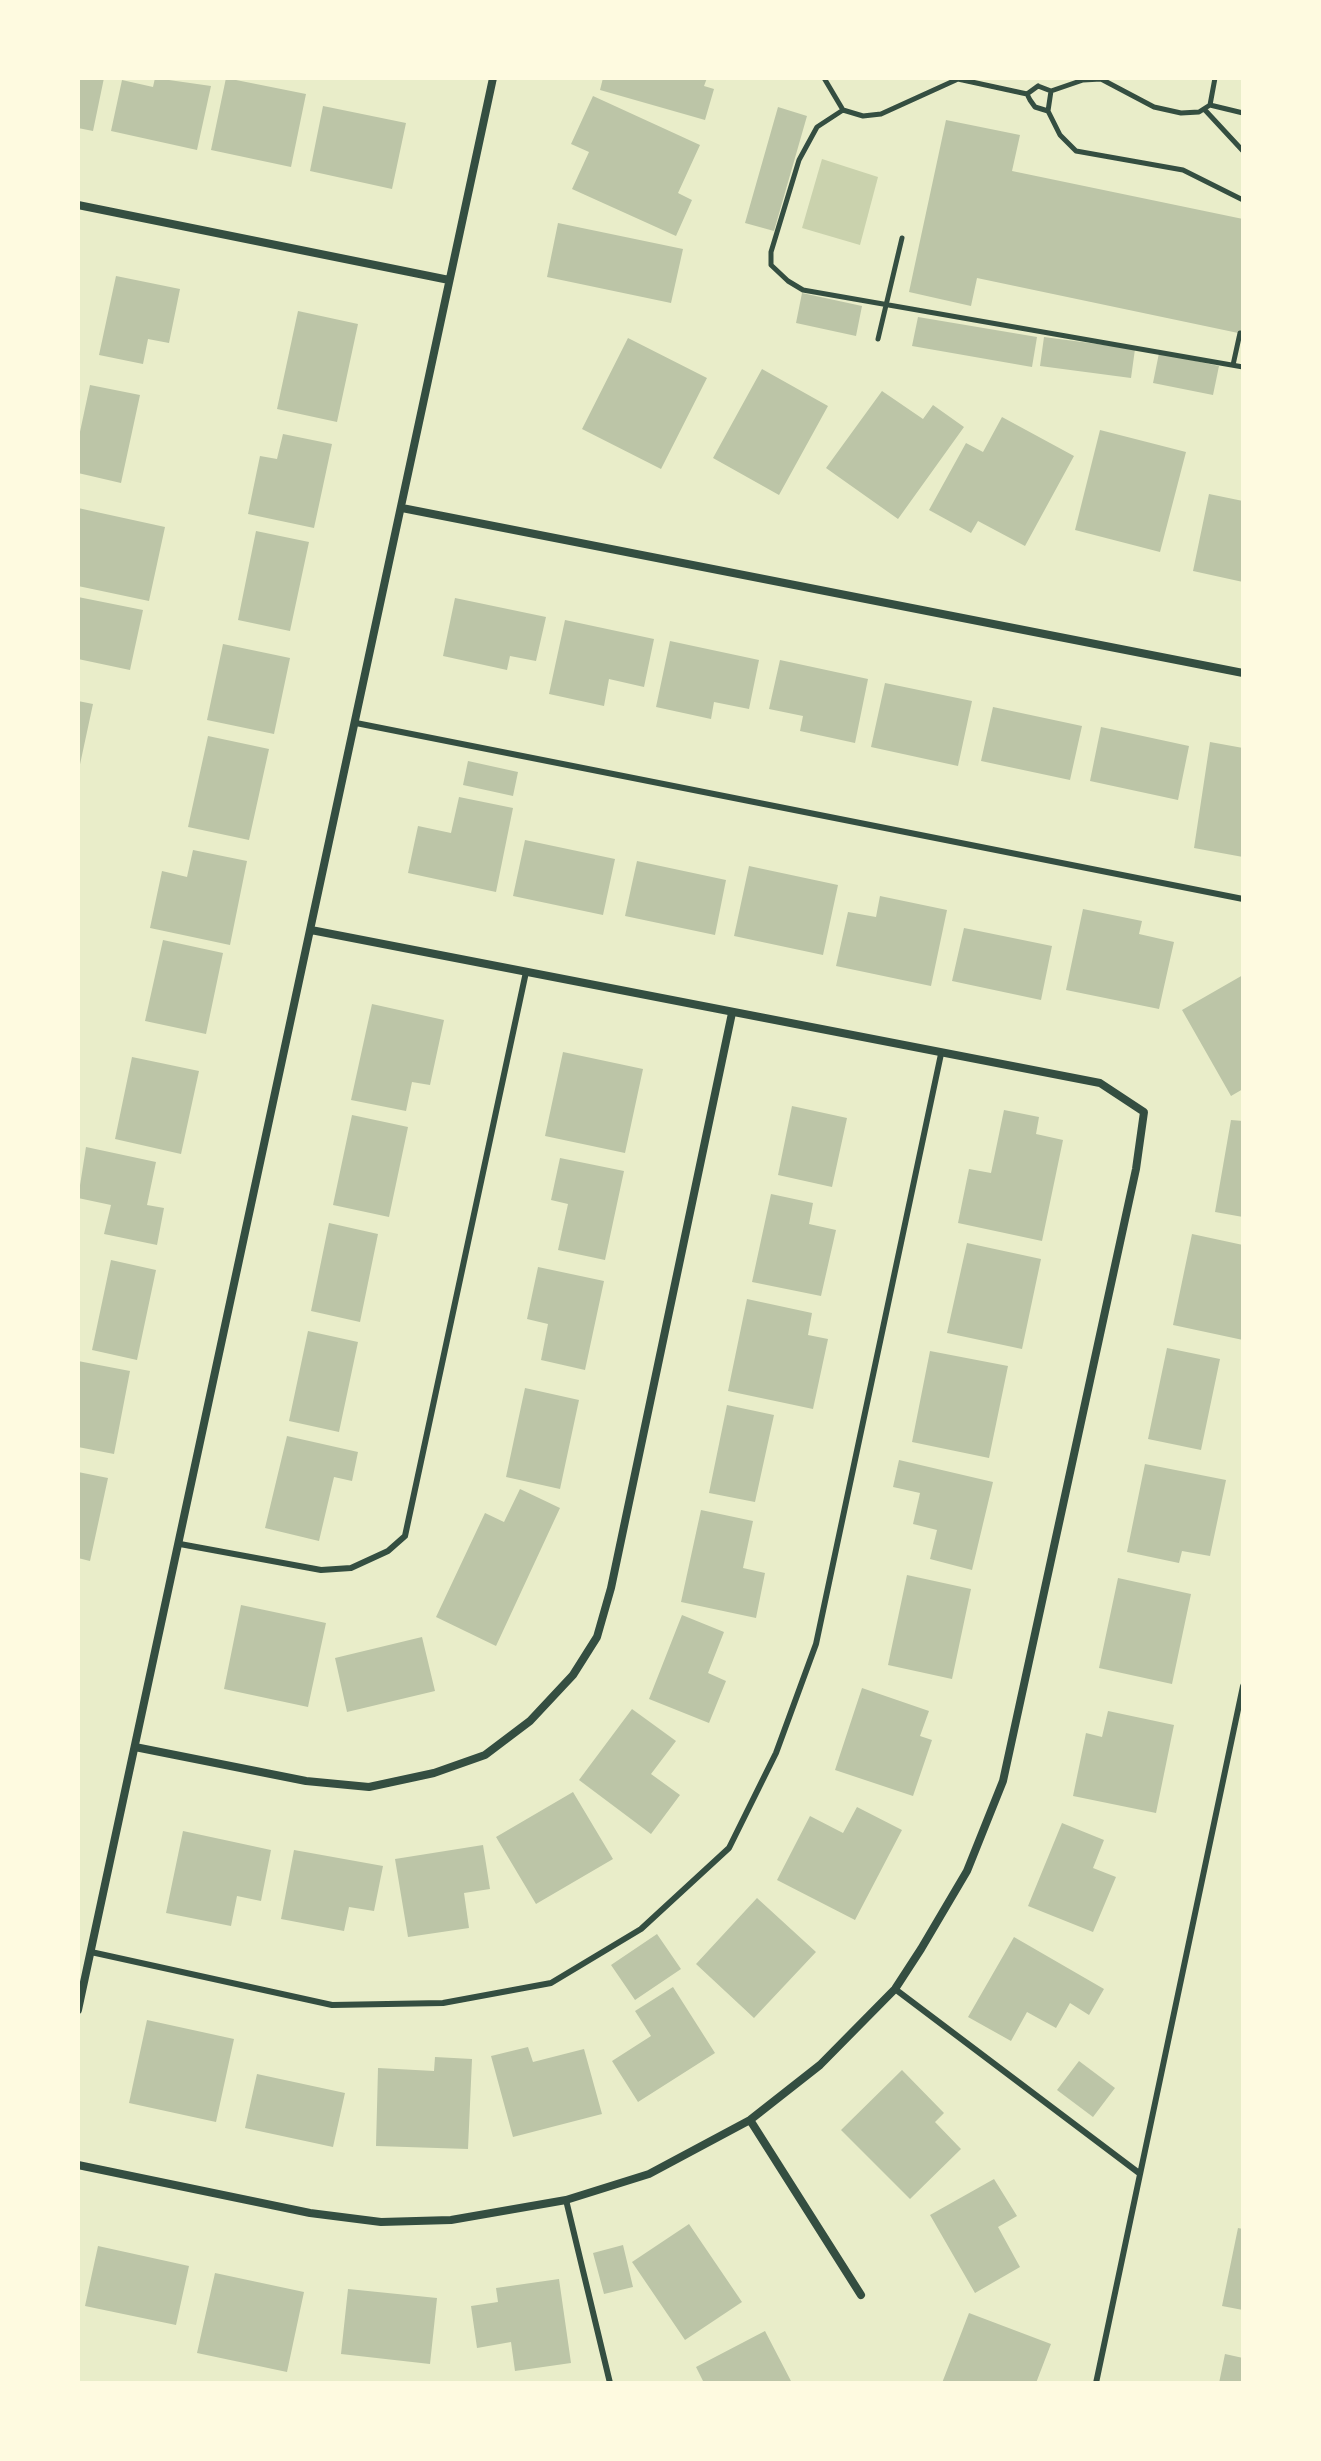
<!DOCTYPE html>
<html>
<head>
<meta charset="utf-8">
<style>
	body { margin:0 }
	#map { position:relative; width:1321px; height:2461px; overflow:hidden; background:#e9edc9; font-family:Overpass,sans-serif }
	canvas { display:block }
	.frame { position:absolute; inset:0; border:80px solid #fefae0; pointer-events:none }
</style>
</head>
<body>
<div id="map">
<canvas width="1321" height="2461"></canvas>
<div class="frame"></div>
</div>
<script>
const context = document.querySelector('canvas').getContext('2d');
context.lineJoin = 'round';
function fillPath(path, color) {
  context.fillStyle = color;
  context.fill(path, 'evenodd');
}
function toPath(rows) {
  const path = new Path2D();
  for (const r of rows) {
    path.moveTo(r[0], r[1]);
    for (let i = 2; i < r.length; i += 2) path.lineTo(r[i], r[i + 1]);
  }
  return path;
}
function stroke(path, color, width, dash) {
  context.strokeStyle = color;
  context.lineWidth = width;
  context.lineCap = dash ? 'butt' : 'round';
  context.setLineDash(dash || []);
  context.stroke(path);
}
fillPath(toPath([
	[822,159,878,177,860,245,802,228]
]), '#cad2ad');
fillPath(toPath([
	[78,78,104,78,93,131,78,128],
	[155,78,211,86,197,150,111,131,122,80,153,87],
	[226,78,306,94,291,167,211,150],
	[603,78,707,78,704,86,714,89,705,120,600,90],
	[593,96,700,145,678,193,692,200,676,236,572,189,589,152,571,144],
	[323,106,406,123,392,189,310,171],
	[778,107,807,116,774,231,745,223],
	[946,120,1020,135,1012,171,1243,219,1243,334,977,278,971,306,909,292],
	[558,223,683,249,671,303,547,277],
	[116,276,180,289,169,343,148,339,143,364,99,355],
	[802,293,862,306,856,336,796,323],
	[298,311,358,324,337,422,277,409],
	[918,317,1037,337,1032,367,912,346],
	[1044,337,1135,349,1131,378,1040,366],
	[628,338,707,378,661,469,582,429],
	[1159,353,1219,366,1213,395,1153,383],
	[762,369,828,406,779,495,713,458],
	[90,385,140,395,121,483,78,473,78,441],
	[882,391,923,419,933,405,964,427,898,519,826,468],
	[1002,417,1074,456,1025,546,978,521,971,533,929,510,966,443,983,452],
	[1100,430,1186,452,1160,552,1075,530],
	[283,434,332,444,314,528,248,514,260,456,277,459],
	[1209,494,1243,501,1243,582,1193,571],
	[78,508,165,527,149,601,78,586],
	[256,531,309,542,290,631,238,620],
	[78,597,143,610,130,670,78,659],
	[455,598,546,617,536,661,510,656,507,670,443,656],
	[565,620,654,639,644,687,609,679,604,706,549,694],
	[670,641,759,660,749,709,714,702,711,719,656,707],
	[223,644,290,658,274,734,207,720],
	[780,660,868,679,855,743,800,731,803,716,769,709],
	[885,683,972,701,958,766,871,747],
	[78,701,93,704,79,769,78,769],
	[993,707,1082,726,1070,780,981,761],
	[1101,727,1189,746,1178,800,1090,781],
	[208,736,269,749,249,840,188,827],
	[1210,742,1243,748,1243,857,1194,848],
	[468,761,518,772,513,796,463,785],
	[459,797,513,808,496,892,408,873,418,826,451,833],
	[525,840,615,859,603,915,513,896],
	[193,850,247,861,230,945,150,928,162,871,187,877],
	[637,861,726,880,715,935,625,916],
	[749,866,838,885,823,955,734,936],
	[880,896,947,910,931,986,836,966,848,912,876,917],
	[1083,909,1142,921,1139,934,1174,942,1159,1009,1066,990],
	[964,928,1052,946,1041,1000,952,981],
	[163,940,223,953,206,1034,145,1021],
	[1243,975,1243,1089,1231,1096,1182,1010],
	[372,1004,444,1020,430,1085,412,1082,406,1111,351,1100],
	[563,1052,643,1069,625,1153,545,1136],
	[132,1057,199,1071,181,1154,115,1139],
	[792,1106,847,1118,832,1187,778,1175],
	[1004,1110,1039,1117,1036,1134,1063,1140,1042,1241,958,1223,969,1169,991,1173],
	[352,1115,408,1127,389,1217,333,1205],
	[1231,1120,1243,1121,1243,1217,1215,1212],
	[86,1147,156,1162,147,1205,164,1208,157,1245,104,1234,111,1205,78,1198],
	[560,1158,624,1171,605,1260,558,1250,568,1204,551,1200],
	[771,1194,813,1203,809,1224,836,1230,821,1296,752,1282],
	[329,1223,378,1234,360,1322,311,1311],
	[1192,1234,1243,1245,1243,1340,1173,1325],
	[967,1243,1041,1259,1022,1349,947,1333],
	[111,1260,156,1270,137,1360,92,1350],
	[538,1267,604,1281,585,1370,541,1360,548,1324,527,1319],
	[747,1299,812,1313,808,1335,828,1339,813,1409,728,1391],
	[308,1331,358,1342,339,1432,289,1421],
	[1167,1348,1220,1359,1201,1450,1148,1439],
	[930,1351,1008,1366,989,1458,912,1442],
	[78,1361,130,1371,114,1454,78,1447],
	[525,1388,579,1400,560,1489,506,1477],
	[727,1405,774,1415,755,1502,709,1493],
	[287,1436,358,1452,352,1481,334,1477,319,1541,265,1528],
	[899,1460,993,1482,972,1570,930,1559,937,1530,913,1524,920,1493,893,1487],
	[1145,1464,1226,1480,1210,1556,1182,1551,1179,1563,1127,1552],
	[78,1472,108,1478,90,1561,78,1558],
	[520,1489,560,1508,496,1646,436,1617,485,1513,504,1522],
	[701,1510,753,1521,743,1568,765,1573,756,1618,681,1602],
	[907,1575,971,1589,952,1679,888,1665],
	[1118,1578,1191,1594,1172,1684,1099,1668],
	[241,1605,326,1623,308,1707,224,1689],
	[682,1615,724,1632,708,1673,726,1681,709,1723,649,1699],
	[422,1637,435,1691,347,1712,335,1658],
	[862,1688,929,1711,920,1736,932,1740,913,1796,835,1770],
	[632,1709,676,1741,651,1774,680,1795,651,1834,579,1780],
	[1108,1711,1174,1725,1156,1813,1073,1796,1086,1733,1102,1737],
	[573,1792,613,1859,536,1904,496,1837],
	[857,1807,902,1830,855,1920,777,1880,810,1816,843,1833],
	[1062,1823,1104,1840,1093,1868,1116,1877,1093,1932,1028,1906],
	[183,1831,271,1850,261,1901,237,1896,231,1926,166,1913],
	[483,1845,490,1889,464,1893,469,1928,408,1937,395,1859],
	[294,1850,383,1866,374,1911,349,1907,344,1931,281,1919],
	[757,1898,816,1952,754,2018,696,1964],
	[657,1934,681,1969,635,2000,611,1965],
	[1014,1937,1104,1989,1089,2015,1070,2003,1056,2028,1027,2012,1011,2041,968,2017],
	[673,1987,715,2053,638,2102,612,2061,651,2036,635,2011],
	[147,2020,234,2039,216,2122,129,2103],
	[528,2047,533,2062,584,2049,602,2114,513,2137,491,2056],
	[435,2057,472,2059,468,2149,376,2146,378,2068,434,2071],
	[1079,2061,1115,2088,1093,2117,1057,2090],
	[902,2070,944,2113,935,2122,961,2149,910,2199,841,2130],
	[257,2074,345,2093,333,2147,245,2128],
	[994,2179,1017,2216,998,2227,1020,2267,975,2293,930,2215],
	[689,2224,742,2302,685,2340,632,2262],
	[1238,2228,1243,2229,1243,2310,1222,2306],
	[623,2245,633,2287,604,2294,593,2253],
	[98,2246,189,2266,176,2325,85,2306],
	[215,2273,304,2292,287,2372,197,2353],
	[559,2279,571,2363,515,2371,511,2342,477,2348,471,2306,498,2302,496,2288],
	[348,2289,437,2298,430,2364,341,2354],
	[969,2313,1051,2344,1036,2383,942,2383],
	[765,2331,792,2383,704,2383,696,2367],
	[1225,2354,1243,2358,1243,2383,1219,2383]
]), '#bcc5a7');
stroke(toPath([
	[824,78,843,110,863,116,881,114,958,79,1027,94],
	[1038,86,1051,91,1048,111,1035,107,1030,100,1027,94,1038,86],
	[1051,91,1083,80,1101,79,1154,107,1181,113,1199,112,1210,105,1215,78],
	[1210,105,1243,113],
	[843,110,817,127,799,160,771,252,771,265,788,281,803,290,1243,367],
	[1205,110,1243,151],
	[1048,111,1060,135,1076,151,1183,170,1243,200],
	[878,339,902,238],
	[1233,365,1240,333]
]), '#344e41', 5);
stroke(toPath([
	[356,723,1243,899],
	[180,1544,321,1570,351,1568,388,1551,405,1536,526,972],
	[91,1952,332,2005,443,2003,551,1983,641,1929,729,1848,776,1753,816,1644,941,1054],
	[895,1989,1139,2173],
	[566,2200,610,2383],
	[1096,2383,1243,1686]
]), '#344e41', 6);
stroke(toPath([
	[78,205,449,280],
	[402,508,1243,673],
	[135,1747,306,1781,369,1787,434,1773,485,1755,530,1721,573,1675,597,1637,611,1588,732,1013],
	[78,2010,493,78],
	[750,2120,861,2295],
	[78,2165,310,2213,381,2222,451,2220,566,2200,649,2174,750,2120,820,2065,895,1989,921,1949,967,1871,1003,1781,1136,1169,1144,1112,1100,1083,311,930]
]), '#344e41', 8);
</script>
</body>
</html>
